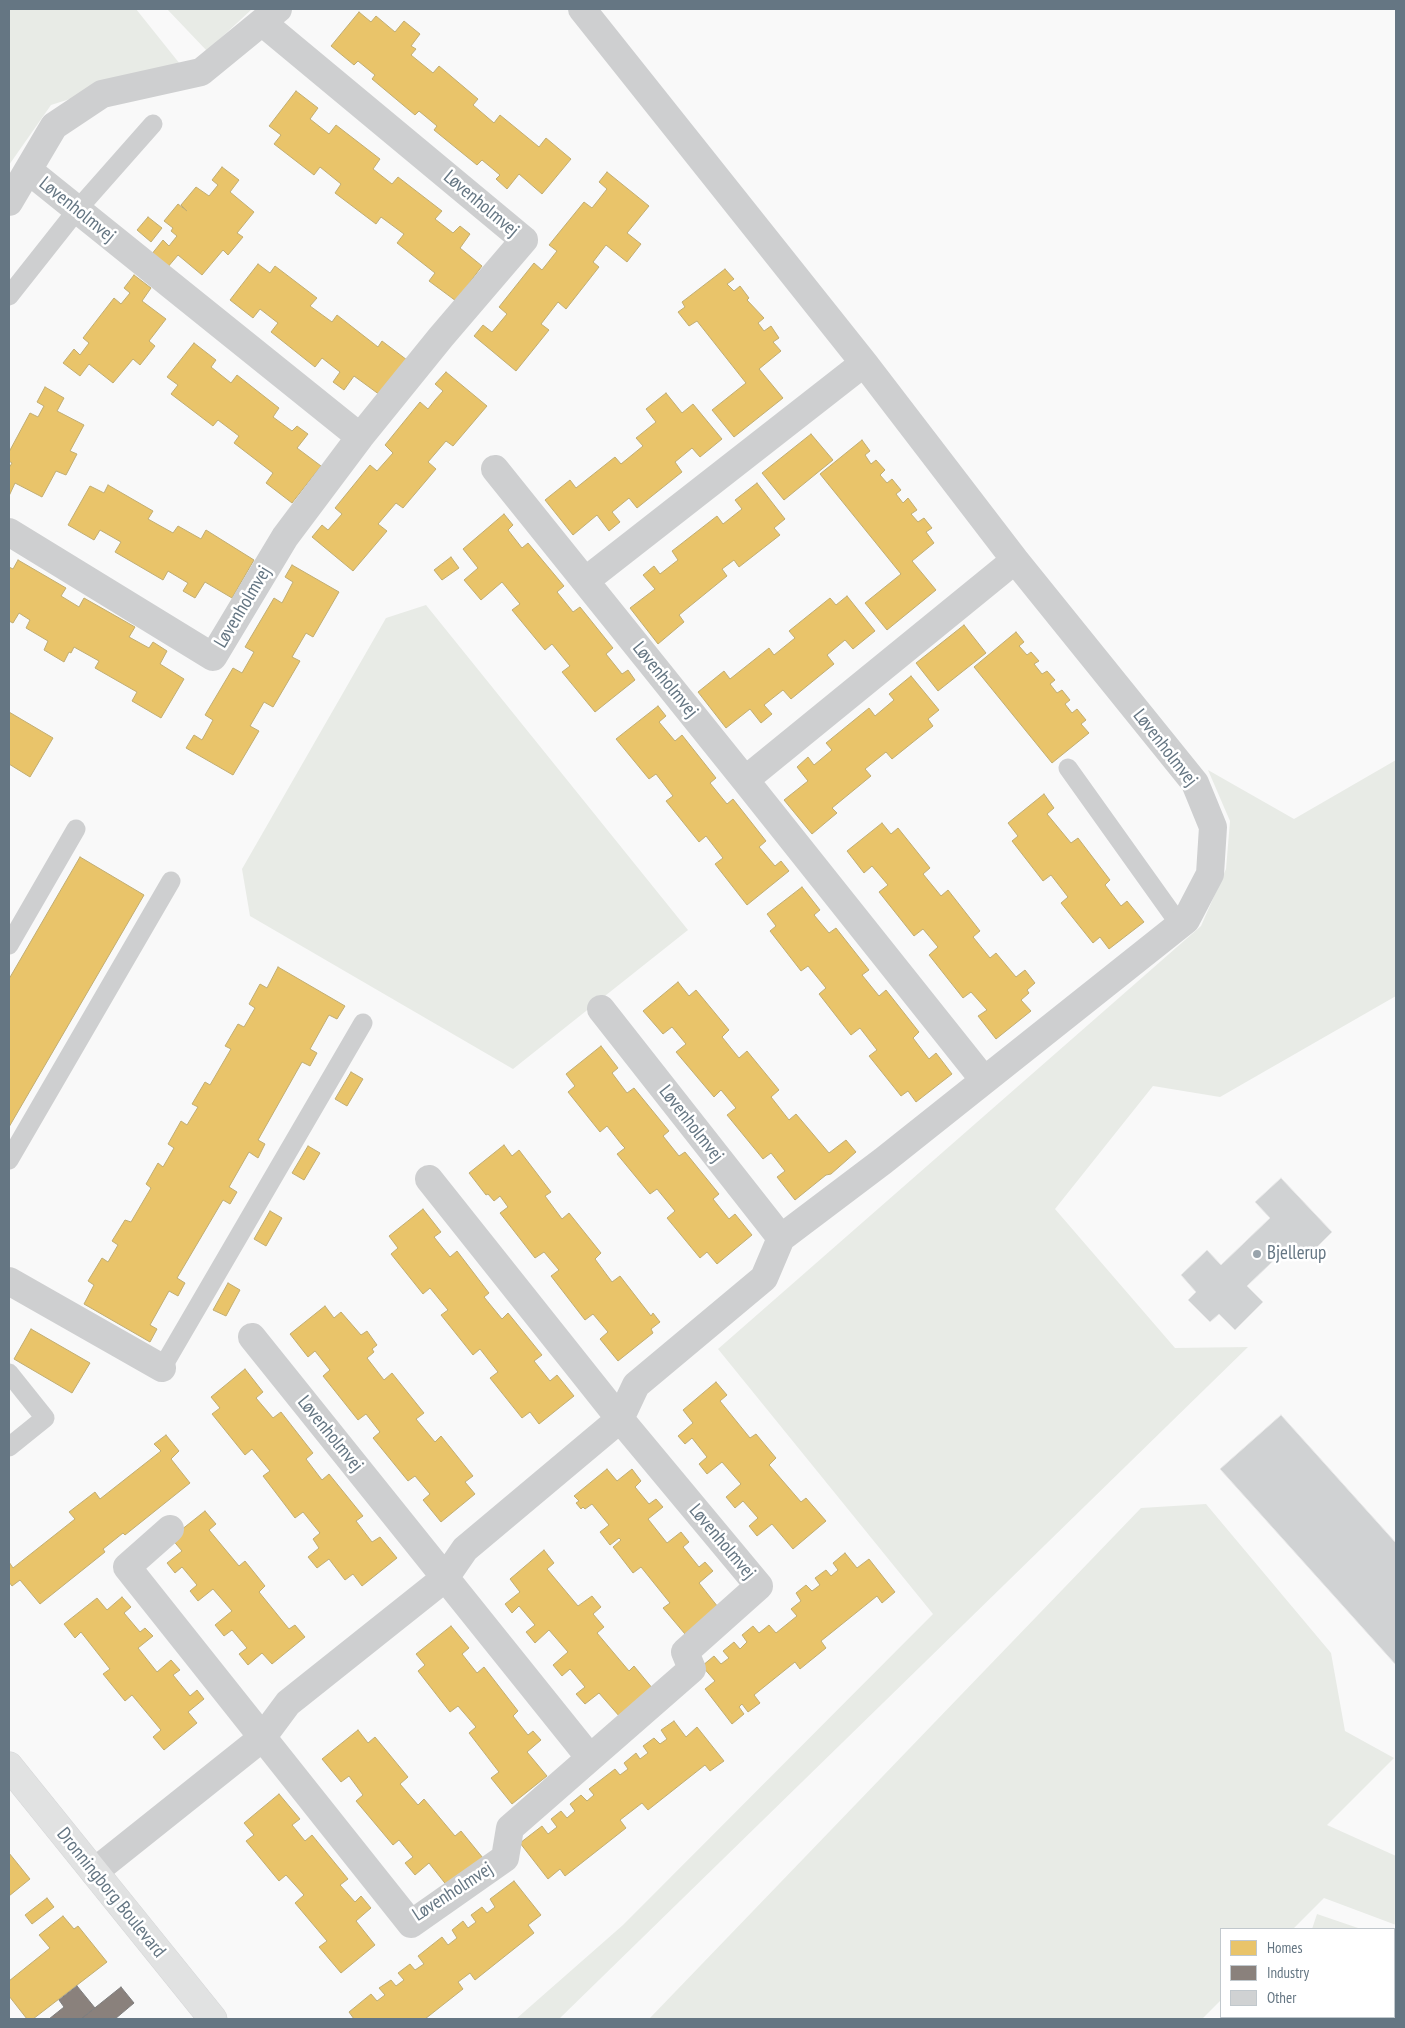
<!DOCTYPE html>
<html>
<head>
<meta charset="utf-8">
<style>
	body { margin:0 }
	#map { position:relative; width:1405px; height:2028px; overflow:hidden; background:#f9f9f9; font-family:"PT Sans Narrow",sans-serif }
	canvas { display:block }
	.frame { position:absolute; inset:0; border:10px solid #657683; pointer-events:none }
	.legend { position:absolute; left:1220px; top:1928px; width:175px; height:90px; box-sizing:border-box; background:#fff; border:1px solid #c1c8cd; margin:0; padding:6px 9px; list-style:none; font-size:15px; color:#657683 }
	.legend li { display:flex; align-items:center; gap:10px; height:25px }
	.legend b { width:25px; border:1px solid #c1c8cd }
</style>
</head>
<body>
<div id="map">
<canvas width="1405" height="2028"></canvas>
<div class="frame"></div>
<ul class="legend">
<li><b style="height:14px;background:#e9c46a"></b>Homes</li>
<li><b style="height:14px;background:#8a817c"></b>Industry</li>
<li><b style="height:14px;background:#d0d2d3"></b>Other</li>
</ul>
</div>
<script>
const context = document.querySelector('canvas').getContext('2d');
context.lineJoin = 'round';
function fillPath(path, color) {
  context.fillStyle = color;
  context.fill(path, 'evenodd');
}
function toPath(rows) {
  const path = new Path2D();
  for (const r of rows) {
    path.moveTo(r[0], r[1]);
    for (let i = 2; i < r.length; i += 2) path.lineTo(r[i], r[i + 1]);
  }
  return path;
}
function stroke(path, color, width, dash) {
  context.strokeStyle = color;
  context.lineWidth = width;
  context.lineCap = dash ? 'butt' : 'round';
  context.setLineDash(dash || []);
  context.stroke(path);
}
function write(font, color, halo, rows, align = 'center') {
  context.font = font + ' "PT Sans Narrow",sans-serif';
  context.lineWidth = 5;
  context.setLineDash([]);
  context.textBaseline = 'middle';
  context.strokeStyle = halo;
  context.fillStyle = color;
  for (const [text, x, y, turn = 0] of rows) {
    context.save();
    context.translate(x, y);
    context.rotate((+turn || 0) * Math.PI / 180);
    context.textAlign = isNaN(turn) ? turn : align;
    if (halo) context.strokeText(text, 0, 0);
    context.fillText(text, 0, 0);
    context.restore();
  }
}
fillPath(toPath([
	[9,9,136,9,180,64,51,105,9,165],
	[167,9,252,9,207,51],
	[426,605,688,930,513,1069,250,916,242,869,386,618],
	[1396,760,1396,996,1220,1097,1153,1086,1055,1209,1175,1348,1248,1347,559,2019,516,2019,623,1925,933,1614,718,1349,1201,926,1226,869,1230,821,1208,770,1294,819],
	[1206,1504,1331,1653,1345,1731,1394,1758,1327,1825,1396,1856,1396,1925,1324,1898,1293,1929,1221,1929,1221,2000,1202,2019,649,2019,1141,1508],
	[1317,1914,1361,1929,1312,1929],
	[1394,1934,1396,1935,1396,2019,1350,2019,1351,2017,1394,2017]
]), '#e8ebe6');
const homes = toPath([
	[359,12,371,22,376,16,395,32,404,21,420,34,411,46,416,49,411,55,433,73,439,66,478,99,473,105,494,123,500,115,539,147,546,138,571,159,542,194,519,174,507,189,496,179,500,175,482,160,477,165,434,130,437,126,419,111,415,115,372,79,375,75,358,61,354,65,331,46,359,12],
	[296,91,318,108,310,119,329,134,336,125,380,159,373,169,392,184,398,177,442,211,435,219,453,233,460,226,470,234,460,248,482,266,456,301,429,281,435,273,397,243,404,234,381,217,376,224,335,193,341,184,320,167,314,175,274,144,281,135,269,126,296,91],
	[222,167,239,180,230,192,254,212,237,233,243,237,228,255,223,250,202,275,178,255,167,268,151,255,163,240,169,246,177,236,171,231,173,228,164,221,178,204,187,211,181,205,196,187,209,196,218,185,212,180,222,167],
	[607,172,649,206,627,233,641,244,627,262,606,245,593,262,599,267,566,309,558,302,541,324,549,330,516,371,474,336,483,325,492,332,507,314,499,307,534,263,542,270,557,251,549,245,584,202,592,208,607,189,599,182,607,172],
	[148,217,162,228,151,242,137,230,148,217],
	[258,264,270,273,275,266,317,298,310,306,332,322,337,315,378,347,382,341,407,360,380,395,354,376,344,390,333,382,340,372,322,358,315,367,271,332,278,323,260,309,253,318,230,300,258,264],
	[725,269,734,279,727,284,734,291,740,286,749,298,747,300,764,318,758,323,764,331,771,326,779,338,773,342,781,351,759,369,783,398,734,437,712,410,746,383,697,321,689,326,678,312,685,307,682,302,725,269],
	[134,275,151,288,142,301,166,319,149,341,155,346,140,365,133,359,113,383,89,364,80,376,63,363,74,349,80,355,89,343,83,338,114,298,121,304,130,293,124,288,134,275],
	[194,343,216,360,211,367,231,383,237,375,279,408,273,417,292,431,297,426,308,434,297,448,321,466,292,503,266,483,273,473,234,443,239,436,218,420,213,426,171,394,178,385,167,377,194,343],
	[446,372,487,406,453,446,446,441,428,462,436,469,403,508,396,503,378,524,387,531,353,571,312,537,322,525,328,530,342,514,335,508,370,465,377,471,393,453,385,445,420,402,428,409,435,400,443,391,435,384,446,372],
	[45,387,64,398,57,411,84,425,70,451,77,454,66,475,56,471,42,497,15,483,9,496,9,468,12,463,9,461,9,452,30,413,38,417,44,406,37,402,45,387],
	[666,393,682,413,693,404,722,439,700,457,692,448,675,462,682,472,637,508,629,498,612,512,620,522,609,531,597,515,573,535,545,500,570,480,576,488,615,457,621,464,643,446,636,438,656,422,646,409,666,393],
	[811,434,833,460,784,500,762,473,811,434],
	[862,440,870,451,865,455,871,464,876,460,885,470,880,475,887,483,892,479,901,490,896,494,903,503,908,498,917,510,911,514,918,522,924,518,932,528,926,532,934,543,912,561,936,590,887,630,865,603,901,574,820,474,862,440],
	[757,483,785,519,774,528,780,535,739,567,734,560,722,569,727,576,679,615,684,622,658,644,630,608,655,589,643,575,654,566,660,574,678,560,672,551,717,516,723,524,742,509,735,500,757,483],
	[108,485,153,511,148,519,173,533,178,526,201,539,206,530,254,560,232,598,205,582,195,598,183,591,188,583,168,571,163,580,115,552,121,542,100,530,94,540,68,525,90,486,104,493,108,485],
	[504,514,513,525,508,530,522,548,528,543,564,586,557,592,573,612,580,607,613,648,606,654,622,674,628,670,635,680,595,712,562,672,570,666,552,644,545,650,512,610,520,604,502,582,481,600,464,580,478,568,463,549,504,514],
	[451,557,459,568,442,580,434,570,451,557],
	[18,560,66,588,61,596,79,607,84,598,135,627,129,637,149,648,153,642,167,651,160,664,184,679,161,718,132,701,137,692,95,668,99,661,74,647,71,653,69,652,64,662,44,650,48,641,26,628,30,620,19,613,13,623,9,621,9,567,13,569,18,560],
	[292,565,339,592,313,637,306,633,292,657,300,661,273,707,264,702,250,726,259,731,233,775,186,748,194,735,202,740,213,720,205,715,233,668,242,673,254,652,245,647,274,598,282,603,293,582,285,577,292,565],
	[847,596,875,631,853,649,845,640,827,655,834,664,791,699,783,690,764,705,772,714,761,723,750,709,726,728,698,692,724,671,730,679,769,648,774,655,795,638,789,631,830,598,836,605,847,596],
	[964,625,986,653,938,691,916,663,964,625],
	[1016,632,1024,642,1019,646,1027,655,1031,652,1039,661,1034,664,1042,674,1047,671,1055,680,1050,684,1057,693,1062,690,1070,700,1065,704,1072,713,1077,709,1086,720,1081,724,1089,733,1052,763,974,667,1016,632],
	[911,676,939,710,928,719,933,726,892,759,886,752,865,769,871,776,832,808,837,813,812,834,784,800,808,781,797,767,808,757,814,765,832,750,826,743,869,708,875,716,894,700,889,694,911,676],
	[658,706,666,716,659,722,675,741,682,735,716,778,710,783,718,793,727,804,733,799,766,841,759,847,775,866,781,861,789,871,747,905,715,864,723,858,706,836,699,842,666,801,673,796,656,774,649,779,616,739,658,706],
	[9,712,53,738,30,777,9,764,9,712],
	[1044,794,1054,808,1047,814,1071,843,1078,838,1110,880,1105,885,1121,906,1127,901,1144,922,1109,949,1100,937,1093,943,1061,903,1068,897,1051,875,1043,881,1012,841,1018,836,1008,823,1044,794],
	[882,823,891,834,898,828,930,868,923,874,941,896,948,890,980,931,973,937,990,958,996,953,1016,977,1025,970,1035,983,1027,990,1029,993,1021,1000,1031,1011,996,1039,978,1016,987,1010,971,992,963,998,929,955,938,947,923,929,914,936,879,892,888,885,872,866,864,873,847,851,882,823],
	[80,857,144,895,9,1127,9,979,80,857],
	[802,887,820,910,814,915,829,933,836,928,869,970,862,975,879,996,886,990,919,1032,913,1038,929,1059,936,1053,952,1074,916,1102,908,1091,901,1096,869,1056,877,1050,860,1028,851,1035,819,994,826,988,808,966,801,971,770,931,776,926,767,914,802,887],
	[278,967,345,1006,337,1019,329,1015,310,1049,317,1053,310,1066,302,1062,258,1140,265,1144,258,1158,249,1152,229,1187,237,1192,230,1204,223,1200,177,1278,185,1283,178,1296,169,1291,150,1325,157,1329,150,1342,84,1304,94,1285,88,1281,102,1258,108,1262,118,1245,112,1241,125,1220,131,1222,151,1188,146,1184,158,1163,163,1167,174,1148,168,1144,181,1121,187,1125,198,1107,192,1104,205,1082,210,1085,231,1049,225,1046,238,1024,244,1027,255,1008,249,1004,260,984,267,988,278,967],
	[678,982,689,996,696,990,729,1030,722,1037,739,1058,747,1051,779,1090,771,1097,789,1120,796,1114,829,1153,846,1140,856,1152,831,1174,826,1175,795,1200,777,1177,785,1171,771,1153,763,1159,727,1115,736,1108,721,1090,714,1097,676,1052,686,1044,672,1027,663,1034,643,1011,678,982],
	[601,1046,618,1068,612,1073,627,1093,634,1088,669,1131,663,1136,679,1156,685,1152,719,1194,713,1199,729,1219,735,1214,752,1235,717,1264,707,1252,700,1258,667,1218,675,1211,657,1189,650,1194,617,1154,625,1148,622,1145,607,1126,600,1132,568,1092,575,1086,566,1074,601,1046],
	[351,1072,363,1079,347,1106,335,1099,351,1072],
	[504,1145,512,1156,519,1150,551,1192,545,1196,562,1219,569,1213,601,1253,595,1259,612,1282,620,1276,651,1316,653,1313,660,1322,651,1329,653,1333,618,1361,600,1339,608,1332,593,1314,585,1320,551,1276,559,1270,544,1252,535,1258,500,1213,508,1207,500,1196,494,1201,488,1194,486,1195,469,1173,504,1145],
	[308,1146,320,1153,304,1180,292,1173,308,1146],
	[423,1209,441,1232,434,1237,450,1257,457,1251,489,1293,484,1297,502,1319,508,1313,542,1355,534,1361,550,1381,557,1375,574,1396,539,1424,530,1412,522,1418,490,1378,498,1372,480,1349,473,1355,441,1315,448,1310,430,1288,423,1294,391,1254,398,1248,389,1236,423,1209],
	[270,1211,282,1218,266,1246,254,1239,270,1211],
	[228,1283,240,1290,226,1316,213,1310,228,1283],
	[325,1306,334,1318,341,1312,361,1335,367,1331,377,1345,372,1349,374,1352,367,1358,384,1380,392,1373,424,1413,416,1419,435,1442,441,1436,473,1476,465,1482,475,1494,441,1522,423,1500,430,1494,415,1476,408,1481,373,1438,380,1432,366,1414,358,1420,323,1376,330,1370,315,1351,308,1357,290,1334,325,1306],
	[31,1329,90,1363,72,1393,14,1359,31,1329],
	[245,1369,263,1392,256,1398,273,1418,281,1412,313,1453,306,1459,322,1480,329,1474,363,1516,356,1521,372,1542,380,1537,397,1558,362,1586,353,1574,345,1580,329,1559,317,1568,308,1557,319,1548,313,1539,320,1533,303,1512,295,1518,263,1476,270,1471,252,1449,245,1455,212,1414,220,1408,211,1397,245,1369],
	[716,1382,727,1395,720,1401,750,1438,756,1434,776,1458,769,1465,801,1502,806,1498,826,1521,793,1549,772,1524,757,1536,749,1526,758,1518,743,1501,735,1508,726,1497,741,1484,722,1462,707,1474,699,1464,707,1457,692,1438,685,1444,678,1436,693,1423,683,1410,716,1382],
	[166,1435,179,1451,171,1459,190,1483,125,1535,123,1533,103,1549,105,1552,40,1604,20,1580,12,1586,9,1582,9,1562,13,1568,75,1519,69,1512,95,1492,100,1499,161,1451,154,1444,166,1435],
	[607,1469,617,1481,632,1469,641,1481,635,1487,649,1504,656,1499,663,1507,648,1519,667,1543,681,1532,689,1542,683,1547,699,1567,705,1562,713,1571,699,1583,718,1607,685,1634,663,1608,670,1603,641,1567,633,1573,613,1547,621,1540,619,1538,610,1545,600,1532,609,1525,592,1504,585,1509,583,1507,581,1509,576,1503,579,1501,574,1496,607,1469],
	[205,1511,216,1524,209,1530,239,1566,245,1561,265,1586,259,1592,289,1629,295,1625,305,1637,272,1664,262,1653,248,1665,239,1654,247,1648,232,1630,224,1636,215,1625,232,1611,213,1589,198,1601,190,1591,197,1585,182,1567,175,1573,167,1563,182,1551,171,1538,205,1511],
	[544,1550,554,1563,547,1569,578,1606,592,1596,601,1607,593,1614,604,1627,597,1633,629,1671,634,1666,653,1689,620,1717,599,1693,585,1704,576,1694,585,1687,570,1669,562,1676,553,1665,568,1652,549,1630,535,1643,526,1632,535,1625,519,1606,512,1613,505,1604,520,1592,510,1579,544,1550],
	[845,1553,857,1568,869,1559,895,1592,882,1603,877,1596,821,1641,826,1648,800,1669,795,1662,754,1695,760,1703,748,1712,742,1704,739,1707,744,1714,732,1724,705,1689,715,1681,702,1666,714,1656,721,1664,729,1658,723,1651,734,1642,740,1649,747,1642,742,1635,753,1626,759,1633,769,1625,776,1633,797,1616,791,1609,801,1601,796,1593,806,1585,812,1591,820,1585,815,1578,826,1570,831,1576,838,1570,833,1563,845,1553],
	[122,1597,131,1607,124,1613,140,1632,145,1628,153,1636,138,1648,157,1672,171,1660,180,1670,173,1675,190,1696,197,1690,204,1699,188,1712,197,1723,164,1750,153,1737,161,1730,132,1695,125,1701,103,1674,110,1669,81,1632,75,1638,64,1624,97,1598,107,1610,122,1597],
	[451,1626,469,1648,462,1654,477,1673,484,1667,518,1711,513,1716,528,1735,533,1731,541,1740,527,1752,547,1776,512,1804,491,1778,499,1772,469,1733,476,1727,458,1706,450,1712,418,1671,425,1665,416,1654,451,1626],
	[674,1721,686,1737,697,1727,724,1761,710,1771,705,1765,648,1810,642,1803,620,1820,626,1828,565,1876,560,1869,548,1879,520,1843,542,1826,548,1834,557,1827,551,1819,561,1811,567,1818,575,1811,570,1804,581,1795,587,1801,594,1795,589,1789,615,1769,620,1775,628,1769,624,1763,636,1753,640,1759,648,1753,643,1746,654,1738,660,1744,667,1739,661,1730,674,1721],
	[358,1730,368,1743,375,1737,408,1777,400,1784,418,1805,424,1799,455,1836,461,1831,483,1858,448,1887,429,1863,415,1875,405,1863,413,1857,399,1840,393,1845,356,1801,363,1795,349,1776,341,1782,322,1759,358,1730],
	[279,1794,300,1819,292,1825,305,1841,312,1835,348,1879,340,1885,355,1902,361,1896,371,1908,356,1921,375,1945,341,1973,319,1947,327,1941,295,1903,304,1895,286,1875,279,1881,246,1841,254,1835,244,1823,279,1794],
	[9,1853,30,1879,9,1896,9,1853],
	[514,1881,541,1915,528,1925,534,1933,475,1980,470,1973,458,1982,463,1989,425,2019,354,2019,349,2012,371,1994,377,2001,385,1995,379,1988,391,1980,396,1986,404,1980,398,1973,410,1964,415,1970,424,1964,418,1956,442,1937,448,1945,457,1938,452,1930,463,1921,468,1928,476,1922,471,1915,482,1907,487,1913,495,1907,490,1899,514,1881],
	[47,1898,54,1907,32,1924,25,1915,47,1898],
	[63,1916,74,1929,78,1926,107,1962,33,2019,27,2019,9,1996,9,1981,50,1948,39,1935,63,1916]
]);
fillPath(homes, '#e9c46a');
stroke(homes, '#c1ad72', 1);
const industry = toPath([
	[77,1986,95,2008,81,2019,49,2019,64,2007,59,2000,77,1986],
	[121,1987,134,2003,115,2019,81,2019,121,1987]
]);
fillPath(industry, '#8a817c');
stroke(industry, '#7f7e7e', 1);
const building = toPath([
	[1281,1178,1332,1232,1307,1257,1293,1242,1247,1286,1263,1302,1235,1330,1219,1314,1210,1322,1188,1300,1196,1292,1181,1275,1207,1250,1221,1265,1270,1218,1255,1202,1281,1178],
	[1281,1415,1396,1543,1396,1665,1220,1469,1281,1415]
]);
fillPath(building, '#d0d2d3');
stroke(building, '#e8e8e8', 1);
const secondary = toPath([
	[9,1766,213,2019]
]);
stroke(secondary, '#d5d6d7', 29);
stroke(toPath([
	[9,296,77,210,153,124],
	[1068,768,1180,925],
	[9,945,76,829],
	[9,1160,171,881],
	[162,1368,363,1023],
	[9,1373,45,1418,9,1447]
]), '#cecfd0', 19);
stroke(toPath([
	[28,170,360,437],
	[9,202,54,126,102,94,201,72,278,9],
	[495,469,745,780,984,1080],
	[9,532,213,657,285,537,360,437,441,337,524,240,263,23],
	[585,581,864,363],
	[745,780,1015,560],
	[601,1009,781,1238],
	[9,1281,162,1368],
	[252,1337,590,1758],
	[170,1529,127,1567,411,1924,505,1858,510,1828,692,1669,685,1652,759,1586,620,1419,429,1179],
	[94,1872,262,1738,288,1703,445,1578,465,1549,620,1419,636,1385,764,1278,781,1238,883,1161,1186,920,1210,874,1213,827,1195,783,1015,560,864,363,582,9]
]), '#cecfd0', 28);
stroke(secondary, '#e1e2e2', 28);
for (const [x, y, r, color] of [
	[1257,1254,5,"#99a4ac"]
]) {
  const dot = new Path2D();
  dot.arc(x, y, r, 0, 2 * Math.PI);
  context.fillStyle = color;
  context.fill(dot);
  stroke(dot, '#fff', 2);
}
write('19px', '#657683', '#fff', [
	["Løvenholmvej",481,204,40],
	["Løvenholmvej",77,210,39],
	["Løvenholmvej",243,607,-59],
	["Løvenholmvej",665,680,51],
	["Løvenholmvej",1165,748,52],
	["Løvenholmvej",691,1124,52],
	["Løvenholmvej",330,1434,51],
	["Løvenholmvej",722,1542,50],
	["Løvenholmvej",453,1892,-33],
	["Dronningborg Boulevard",111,1893,51]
]);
write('19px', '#657683', '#fff', [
	["Bjellerup",1267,1254]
], 'left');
</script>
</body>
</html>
